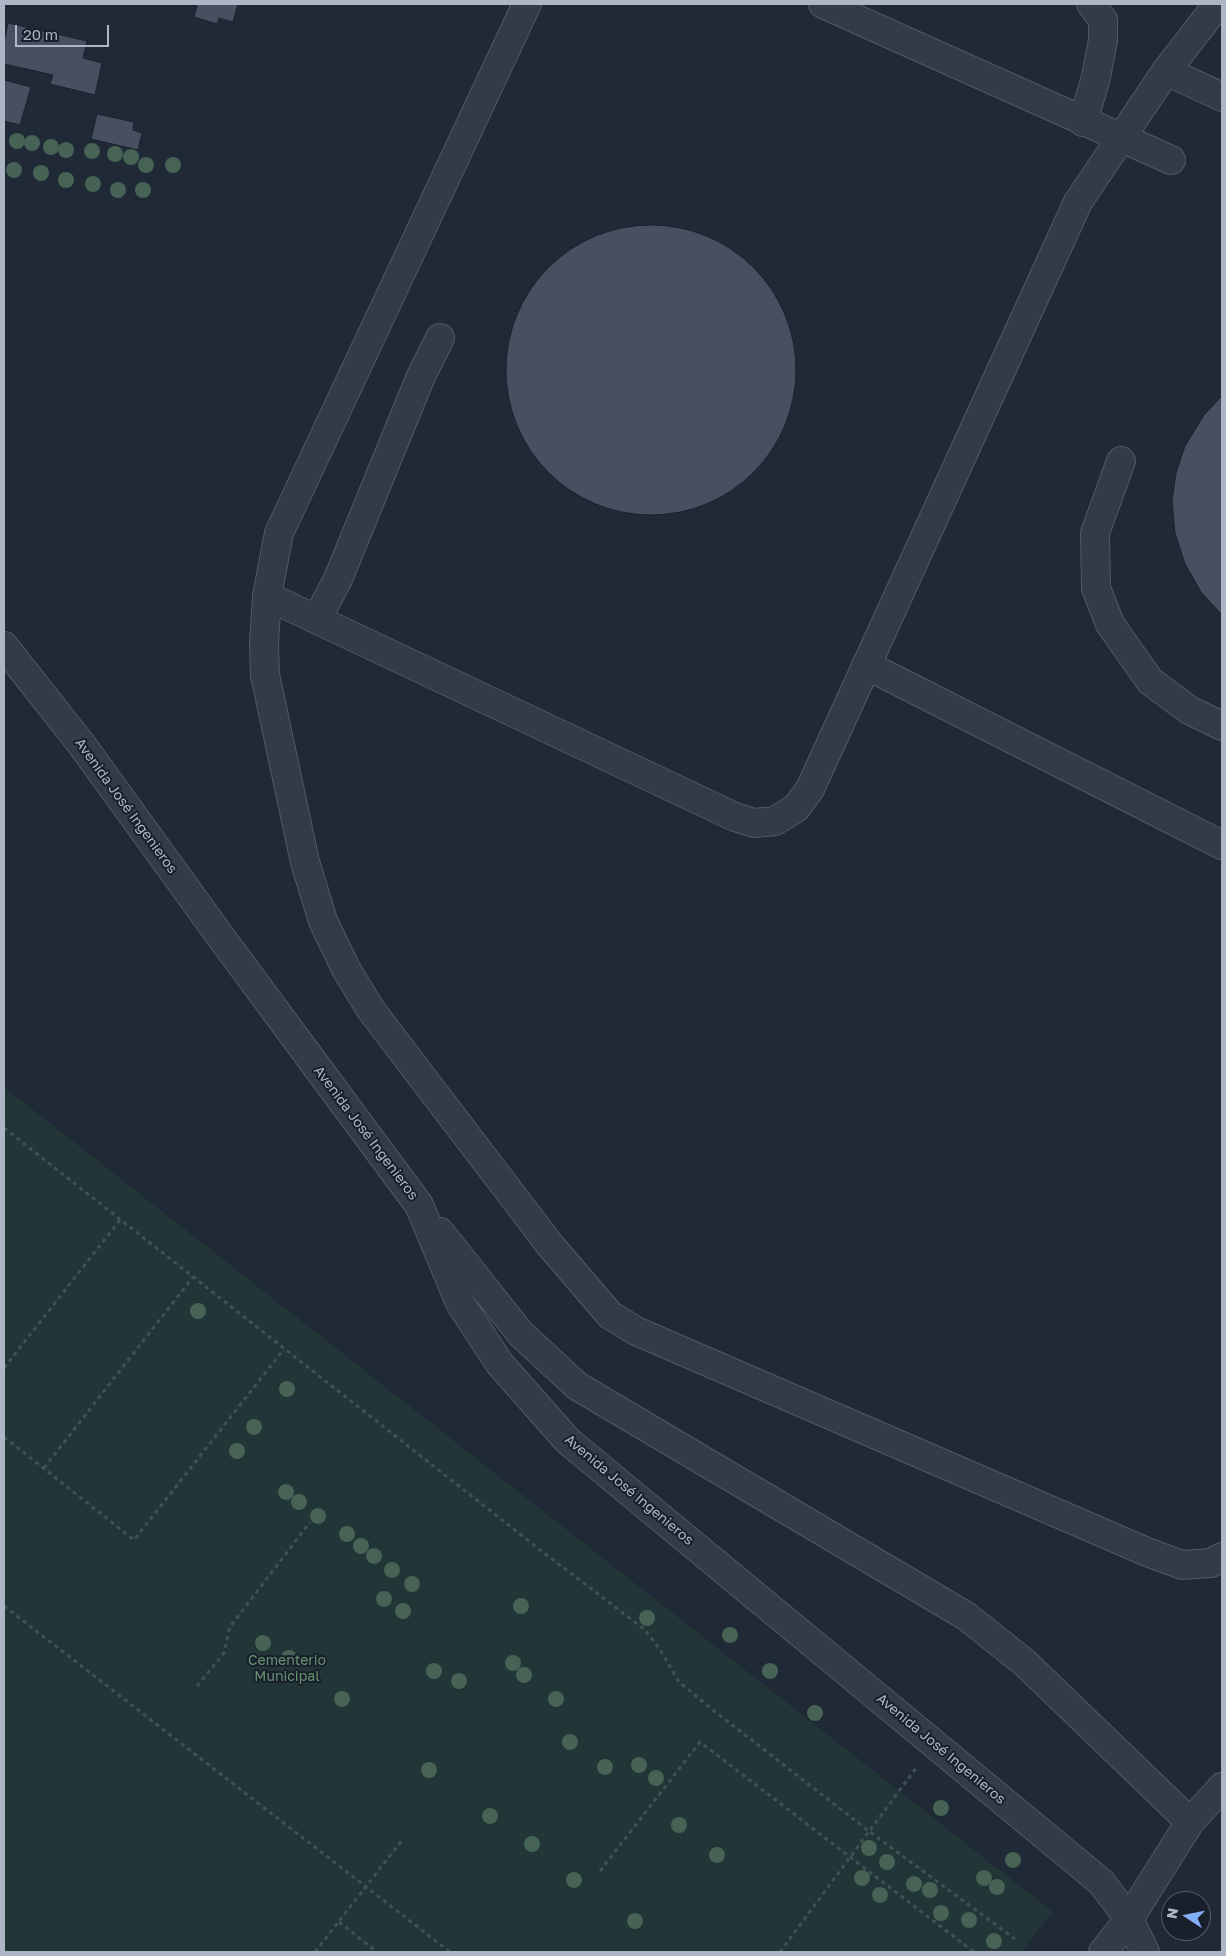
<!DOCTYPE html>
<html>
<head>
<meta charset="utf-8">
<style>
	body { margin:0 }
	#map { position:relative; width:1226px; height:1956px; overflow:hidden; background:#202936; font-family:"Golos Text",sans-serif }
	canvas { display:block }
	.frame { position:absolute; inset:0; border:5px solid #adb6c4; pointer-events:none }
	.north { position:absolute; left:1161px; top:1891px; width:50px; height:50px; box-sizing:border-box; background:#19202b; border:1px solid #545c68; border-radius:50%; rotate:281deg; font-size:14px; font-weight:700; line-height:20px; text-align:center; color:#adb6c4 }
	.north::after { content:''; display:block; margin:auto; width:18px; height:22px; background:#81aef5; clip-path:polygon(50% 0,100% 100%,50% 72%,0 100%) }
	.scale { position:absolute; left:15px; top:25px; width:94px; height:22px; box-sizing:border-box; border:2px solid #adb6c4; border-top:0; padding-left:6px; font-size:15px; line-height:18px; white-space:nowrap; color:#adb6c4; -webkit-text-stroke:4px #19202b; paint-order:stroke }
</style>
</head>
<body>
<div id="map">
<canvas width="1226" height="1956"></canvas>
<div class="frame"></div>
<div class="north">N</div>
<div class="scale">20 m</div>
</div>
<script>
const context = document.querySelector('canvas').getContext('2d');
context.lineJoin = 'round';
function fillPath(path, color) {
  context.fillStyle = color;
  context.fill(path, 'evenodd');
}
function toPath(rows) {
  const path = new Path2D();
  for (const r of rows) {
    if (r.length === 3) {
      path.moveTo(r[0] + r[2], r[1]);
      path.arc(r[0], r[1], r[2], 0, 2 * Math.PI);
      continue;
    }
    path.moveTo(r[0], r[1]);
    for (let i = 2; i < r.length; i += 2) path.lineTo(r[i], r[i + 1]);
  }
  return path;
}
function stroke(path, color, width, dash) {
  context.strokeStyle = color;
  context.lineWidth = width;
  context.lineCap = dash ? 'butt' : 'round';
  context.setLineDash(dash || []);
  context.stroke(path);
}
function write(font, color, halo, rows, align = 'center') {
  context.font = font + ' "Golos Text",sans-serif';
  context.lineWidth = 4;
  context.setLineDash([]);
  context.textBaseline = 'middle';
  context.strokeStyle = halo;
  context.fillStyle = color;
  for (const [text, x, y, turn = 0] of rows) {
    context.save();
    context.translate(x, y);
    context.rotate((+turn || 0) * Math.PI / 180);
    context.textAlign = isNaN(turn) ? turn : align;
    if (halo) context.strokeText(text, 0, 0);
    context.fillText(text, 0, 0);
    context.restore();
  }
}
fillPath(toPath([
	[4,1087,1053,1912,1021,1952,4,1952]
]), '#223537');
const building = toPath([
	[190,4,238,4,233,22,219,18,217,24,194,17,197,6,190,4],
	[8,23,87,41,83,58,102,63,95,95,50,84,53,75,4,64,4,42,8,23],
	[4,80,31,87,20,125,4,121,4,80],
	[97,114,134,122,133,130,142,133,138,150,91,139,97,114],
	[651,370,145],
	[1222,396,1222,615,1201,592,1185,564,1175,533,1172,501,1176,473,1185,446,1204,415,1222,396]
]);
fillPath(building, '#465060');
stroke(building, '#1b222d', 1);
const minor = toPath([
	[527,4,279,533,267,596,264,642,265,675,305,862,323,921,346,969,371,1010,550,1245,610,1315,636,1331,1147,1552,1182,1565,1211,1563,1222,1557],
	[823,4,1171,160],
	[1166,71,1222,97],
	[1083,122,1096,77,1103,40,1103,20,1091,4],
	[1121,461,1095,533,1096,588,1110,624,1150,681,1189,710,1222,726],
	[267,596,735,817,754,823,775,821,796,808,810,789,1078,202,1166,71,1218,4],
	[317,619,338,579,421,376,440,338],
	[4,646,82,745,223,940,419,1205,460,1303,500,1364,568,1441,1101,1882,1129,1919,1145,1952],
	[866,665,1222,845],
	[440,1232,520,1333,577,1386,966,1616,1025,1663,1190,1822],
	[1103,1952,1129,1919,1190,1822,1222,1787]
]);
stroke(minor, '#515965', 30);
stroke(toPath([
	[4,1128,544,1553,644,1629,659,1648,679,1682,713,1710,870,1832,1015,1939],
	[4,1368,120,1220],
	[4,1437,134,1540,284,1349],
	[44,1468,193,1277],
	[4,1606,450,1952],
	[197,1686,224,1653,230,1627,310,1522],
	[600,1871,700,1742,974,1952],
	[339,1922,377,1952],
	[315,1952,403,1839],
	[780,1952,916,1768]
]), '#3f5255', 3, [4, 4]);
stroke(minor, '#333b47', 28);
context.fillStyle = '#466356';
for (const [x, y] of [
	[17,141],
	[32,143],
	[51,147],
	[66,150],
	[92,151],
	[115,154],
	[131,157],
	[146,165],
	[173,165],
	[14,170],
	[41,173],
	[66,180],
	[93,184],
	[118,190],
	[143,190],
	[198,1311],
	[287,1389],
	[254,1427],
	[237,1451],
	[286,1492],
	[299,1502],
	[318,1516],
	[347,1534],
	[361,1546],
	[374,1556],
	[392,1570],
	[412,1584],
	[384,1599],
	[521,1606],
	[403,1611],
	[647,1618],
	[730,1635],
	[263,1643],
	[289,1658],
	[513,1663],
	[434,1671],
	[770,1671],
	[524,1675],
	[459,1681],
	[342,1699],
	[556,1699],
	[815,1713],
	[570,1742],
	[639,1765],
	[605,1767],
	[429,1770],
	[656,1778],
	[941,1808],
	[490,1816],
	[679,1825],
	[532,1844],
	[869,1848],
	[717,1855],
	[1013,1860],
	[887,1862],
	[862,1878],
	[984,1878],
	[574,1880],
	[914,1884],
	[997,1887],
	[930,1890],
	[880,1895],
	[941,1913],
	[969,1920],
	[635,1921],
	[994,1941]
]) {
  context.beginPath();
  context.arc(x, y, 8, 0, 2 * Math.PI);
  context.fill();
}
write('14px', '#adb6c4', '#19202b', [
	["Avenida José Ingenieros",126,806,54],
	["Avenida José Ingenieros",366,1133,53],
	["Avenida José Ingenieros",629,1490,40],
	["Avenida José Ingenieros",941,1749,40]
]);
write('14px', '#669370', '#19202b', [
	["Cementerio",287,1661],
	["Municipal",287,1677]
]);
</script>
</body>
</html>
